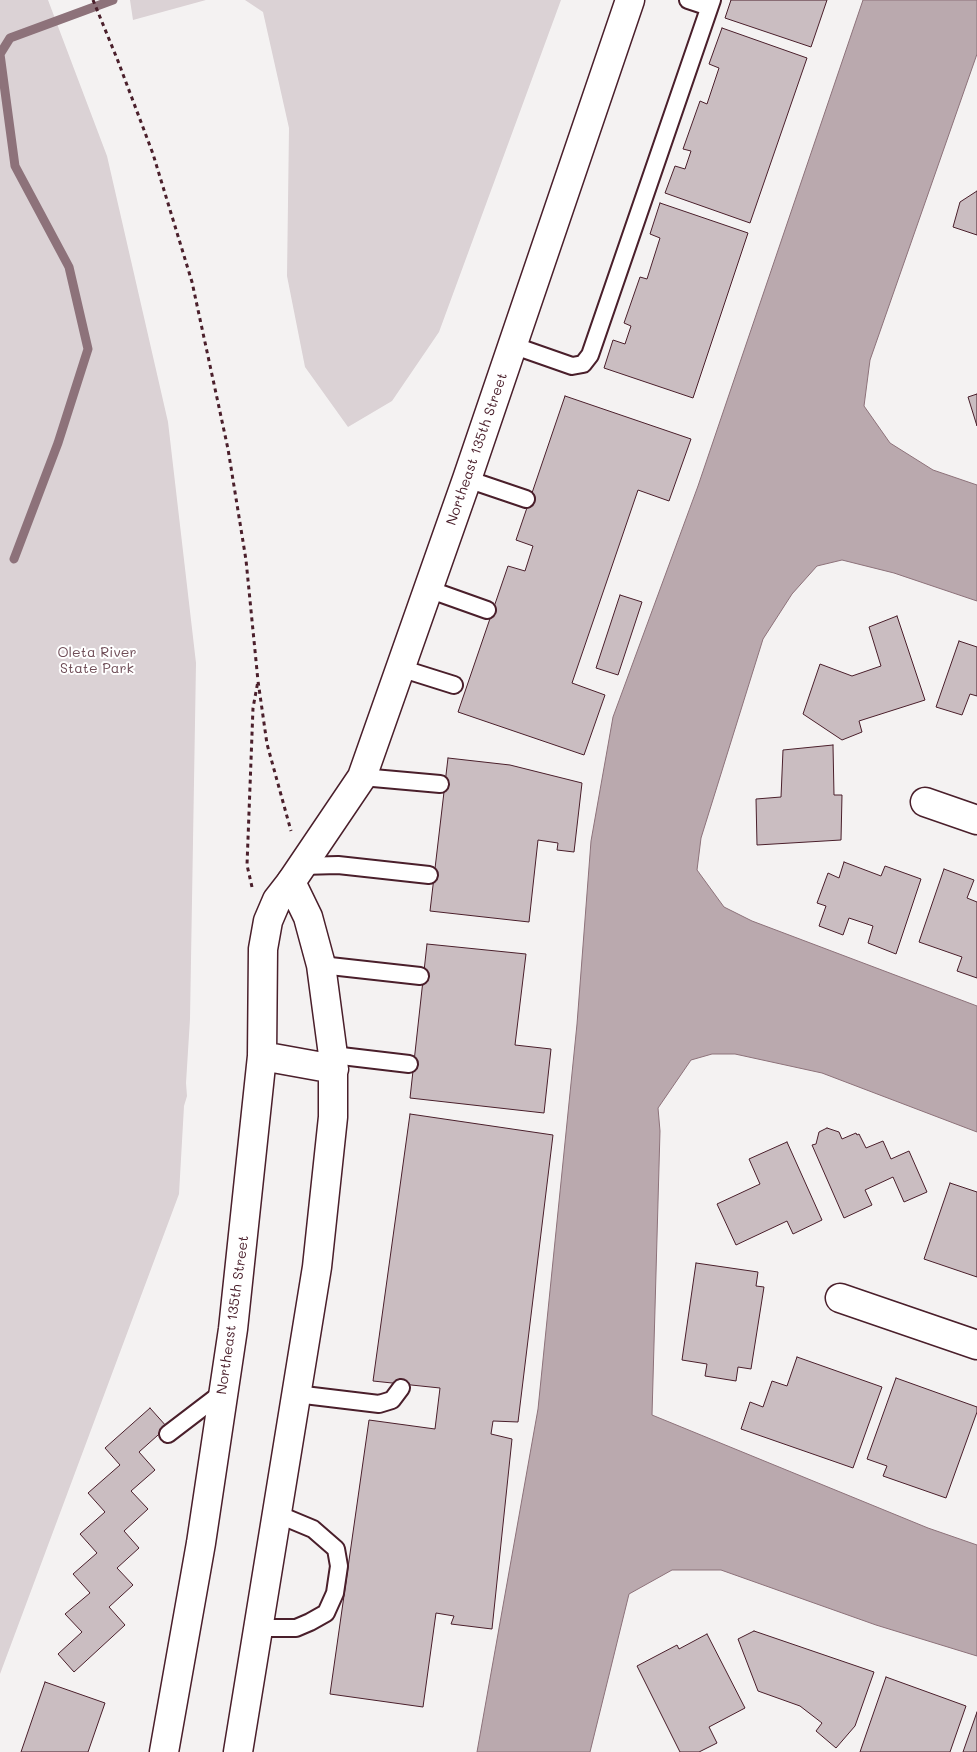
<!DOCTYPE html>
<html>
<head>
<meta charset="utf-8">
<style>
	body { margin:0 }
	canvas { display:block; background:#f4f2f2 }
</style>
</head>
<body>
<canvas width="977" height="1752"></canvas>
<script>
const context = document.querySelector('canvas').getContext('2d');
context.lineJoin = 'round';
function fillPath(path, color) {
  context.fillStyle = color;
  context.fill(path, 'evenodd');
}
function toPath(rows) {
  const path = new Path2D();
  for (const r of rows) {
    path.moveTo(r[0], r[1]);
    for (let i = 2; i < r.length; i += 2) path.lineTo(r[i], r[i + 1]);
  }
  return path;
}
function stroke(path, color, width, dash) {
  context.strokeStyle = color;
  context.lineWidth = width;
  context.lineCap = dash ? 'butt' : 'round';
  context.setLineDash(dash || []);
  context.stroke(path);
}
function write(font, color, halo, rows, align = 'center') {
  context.font = font + ' Mali,sans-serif';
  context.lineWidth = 4;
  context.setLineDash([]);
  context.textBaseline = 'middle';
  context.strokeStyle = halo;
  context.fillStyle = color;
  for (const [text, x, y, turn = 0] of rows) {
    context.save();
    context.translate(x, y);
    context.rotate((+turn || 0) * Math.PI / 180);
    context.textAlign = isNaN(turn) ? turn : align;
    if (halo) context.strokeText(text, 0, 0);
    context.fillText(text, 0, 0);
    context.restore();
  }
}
fillPath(toPath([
	[0,0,48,0,107,156,168,422,196,663,190,1019,186,1083,187,1096,184,1106,179,1194,0,1674],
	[130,0,206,0,133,20],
	[245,0,561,0,439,332,392,401,348,427,305,367,287,276,289,128,263,12]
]), '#dbd2d5');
const water = toPath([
	[863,0,977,0,977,54,870,360,864,406,890,443,933,470,977,485,977,601,894,573,842,560,817,566,792,594,763,639,701,838,697,870,724,907,752,921,977,1006,977,1132,822,1073,735,1054,712,1054,691,1060,658,1108,660,1131,652,1415,928,1528,977,1545,977,1656,876,1625,721,1570,672,1570,629,1594,590,1752,477,1752,538,1409,577,1024,591,841,613,717,698,486,863,0]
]);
fillPath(water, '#baa9ae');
stroke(water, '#8d727a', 1);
stroke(toPath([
	[14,559,58,443,88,349,69,267,15,166,0,54,10,38,113,0]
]), '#8d727a', 9);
const building = toPath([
	[731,0,827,0,811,47,725,18,731,0],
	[722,28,807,58,750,223,665,193,675,166,685,169,691,151,683,149,700,101,707,104,719,68,709,64,722,28],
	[977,191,977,235,953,227,960,202,977,191],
	[660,203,748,233,693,398,604,368,613,340,625,344,631,326,624,323,640,277,647,279,660,238,650,234,660,203],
	[977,394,977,426,968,397,977,394],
	[565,396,691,439,669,501,638,490,572,683,605,695,584,755,458,712,508,566,525,571,533,546,516,540,565,396],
	[620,595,642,602,618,675,596,668,620,595],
	[897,616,925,700,859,721,862,732,842,740,803,714,820,664,852,676,881,666,869,627,897,616],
	[959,641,977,647,977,696,970,694,962,715,936,707,959,641],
	[833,745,834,795,842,795,841,840,757,845,756,799,781,797,783,750,833,745],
	[448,758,510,765,582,783,574,852,557,850,558,843,538,840,529,922,430,911,448,758],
	[844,862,881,876,885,866,921,879,896,954,868,943,873,926,849,918,843,935,819,926,826,906,817,903,828,873,839,878,844,862],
	[944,869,974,880,967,898,977,902,977,978,957,971,962,957,919,942,944,869],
	[427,944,526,954,515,1045,551,1049,544,1113,410,1098,427,944],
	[410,1114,553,1135,518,1422,493,1421,491,1434,512,1439,492,1629,451,1624,454,1616,436,1613,423,1707,330,1694,369,1420,435,1429,440,1388,373,1381,410,1114],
	[827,1128,839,1132,842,1139,856,1133,857,1135,859,1134,866,1148,883,1141,891,1159,909,1151,927,1192,904,1202,893,1177,865,1190,872,1205,844,1218,812,1145,816,1144,819,1132,827,1128],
	[787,1142,822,1220,793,1234,787,1221,736,1245,717,1204,760,1184,749,1159,787,1142],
	[950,1183,977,1192,977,1277,924,1259,950,1183],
	[696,1263,758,1272,756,1286,764,1287,751,1369,738,1367,736,1381,705,1376,707,1364,682,1360,696,1263],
	[797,1357,882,1387,853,1468,741,1429,750,1402,763,1407,772,1381,787,1386,797,1357],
	[896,1378,977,1407,977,1412,946,1498,883,1476,887,1466,867,1459,896,1378],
	[150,1408,167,1427,139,1452,155,1470,131,1491,148,1509,124,1531,139,1548,117,1568,133,1585,109,1607,125,1625,74,1672,58,1654,82,1632,65,1614,90,1593,73,1574,97,1553,80,1534,105,1512,88,1493,120,1465,105,1448,150,1408],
	[754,1631,874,1672,855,1726,836,1748,816,1731,822,1723,800,1706,758,1691,738,1639,754,1631],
	[707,1634,745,1708,709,1727,717,1743,699,1752,680,1752,637,1666,677,1645,679,1649,707,1634],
	[886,1677,966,1706,950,1752,860,1752,886,1677],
	[45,1682,105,1703,88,1752,21,1752,45,1682],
	[977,1712,977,1752,963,1752,977,1712]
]);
fillPath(building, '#cabdc1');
stroke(building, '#4a1f2b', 1);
const service = toPath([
	[688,0,709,7],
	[512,345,572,366,583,364,590,355,712,0],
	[467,479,526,499],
	[428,589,487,610],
	[400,668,454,685],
	[362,777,440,784],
	[302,866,338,865,429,875],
	[321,965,420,976],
	[333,1055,409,1064],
	[296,1394,379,1404,392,1400,401,1388],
	[168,1434,223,1392],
	[258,1628,296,1628,310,1622,326,1613,335,1593,339,1566,336,1549,313,1529,277,1514]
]);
const minor = toPath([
	[925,802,977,820],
	[291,882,362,777,467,479,630,0],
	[840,1298,977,1345]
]);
const tertiary = toPath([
	[262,1056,334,1069],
	[164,1752,201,1543,233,1329,262,1056,263,949,268,921,277,900,291,882,308,917,321,965,333,1055,333,1117,317,1267,238,1752]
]);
stroke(service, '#4a1f2b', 20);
stroke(minor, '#4a1f2b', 31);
stroke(tertiary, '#4a1f2b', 31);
stroke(toPath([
	[93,0,118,61,153,154,192,282,228,449,246,560,258,681],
	[252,887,247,865,253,708,258,681,267,744,291,831]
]), '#4a1f2b', 3, [4, 4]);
stroke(service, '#fff', 16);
stroke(minor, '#fff', 28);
stroke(tertiary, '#fff', 28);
write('14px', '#4a1f2b', '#fff', [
	["Northeast 135th Street",477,449,-71],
	["Northeast 135th Street",233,1315,-82]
]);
write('14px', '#6e4c56', '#fff', [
	["Oleta River",97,653],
	["State Park",97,669]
]);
</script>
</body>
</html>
